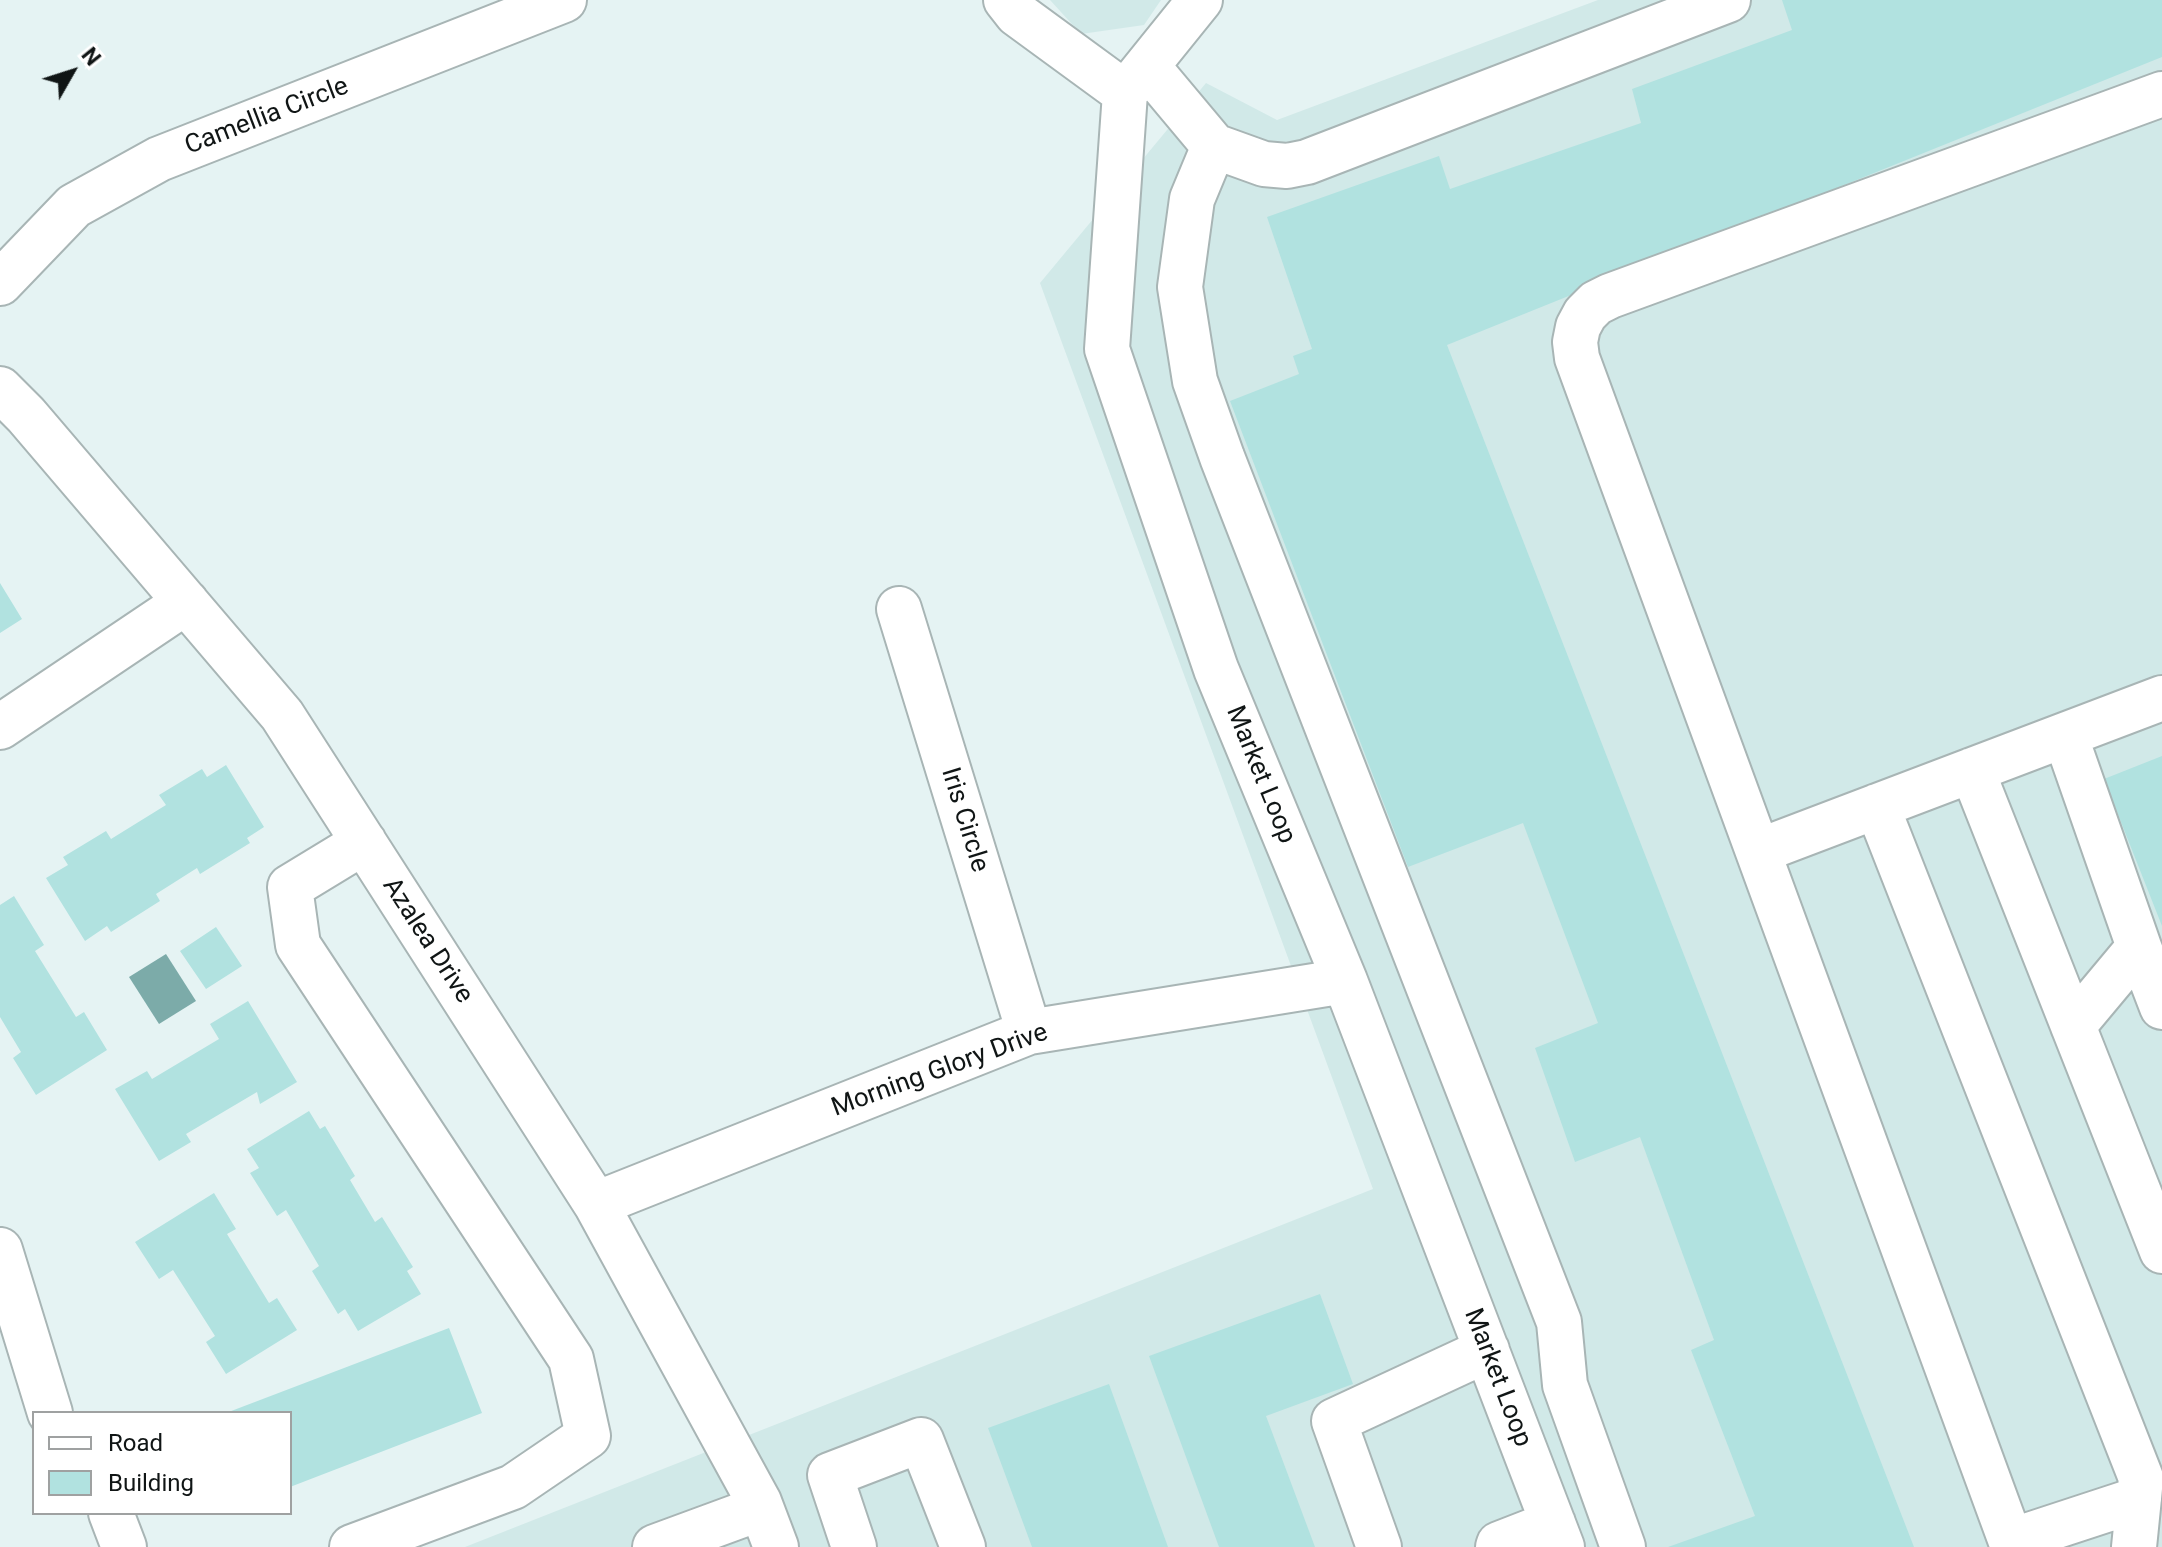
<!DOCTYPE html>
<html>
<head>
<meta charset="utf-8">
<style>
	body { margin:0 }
	#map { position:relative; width:2162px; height:1547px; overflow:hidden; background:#e5f3f3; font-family:Roboto,sans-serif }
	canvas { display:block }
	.legend { position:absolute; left:32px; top:1411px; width:260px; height:104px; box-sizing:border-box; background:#fff; border:2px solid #9fa1a1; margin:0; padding:10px 14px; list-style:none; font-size:24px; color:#101515 }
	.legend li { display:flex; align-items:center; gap:16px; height:40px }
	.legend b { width:40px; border:2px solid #9fa1a1 }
	.north { position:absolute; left:32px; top:32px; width:80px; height:80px; -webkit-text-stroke:6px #fff; paint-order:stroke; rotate:51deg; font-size:22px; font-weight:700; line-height:32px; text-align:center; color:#101515 }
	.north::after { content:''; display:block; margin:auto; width:28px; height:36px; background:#101515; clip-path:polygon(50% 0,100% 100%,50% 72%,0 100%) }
</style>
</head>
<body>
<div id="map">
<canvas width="2162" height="1547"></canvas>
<ul class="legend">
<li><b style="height:10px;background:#fff"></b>Road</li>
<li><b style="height:22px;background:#b1e2e0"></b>Building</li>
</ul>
<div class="north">N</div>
</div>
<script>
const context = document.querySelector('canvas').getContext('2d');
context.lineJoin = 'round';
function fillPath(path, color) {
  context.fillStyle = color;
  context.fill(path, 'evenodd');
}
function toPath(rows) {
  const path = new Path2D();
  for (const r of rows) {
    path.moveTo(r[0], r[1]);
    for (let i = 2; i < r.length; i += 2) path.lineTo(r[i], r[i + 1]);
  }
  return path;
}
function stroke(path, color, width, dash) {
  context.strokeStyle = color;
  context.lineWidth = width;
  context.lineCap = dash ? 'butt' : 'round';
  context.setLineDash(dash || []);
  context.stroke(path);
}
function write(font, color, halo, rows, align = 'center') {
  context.font = font + ' Roboto,sans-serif';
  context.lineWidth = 7;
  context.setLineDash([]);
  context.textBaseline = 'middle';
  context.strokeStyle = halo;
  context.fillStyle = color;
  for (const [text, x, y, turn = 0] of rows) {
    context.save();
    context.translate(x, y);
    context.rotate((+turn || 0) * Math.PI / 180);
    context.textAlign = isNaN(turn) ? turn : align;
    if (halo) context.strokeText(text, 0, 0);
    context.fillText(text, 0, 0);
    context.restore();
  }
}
fillPath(toPath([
	[1050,0,1161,0,1144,25,1081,34],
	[1598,0,2162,0,2162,1547,465,1547,1373,1189,1040,283,1206,83,1277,120]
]), '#d1e9e8');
fillPath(toPath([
	[166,954,196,1001,159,1024,129,977]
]), '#7caba9');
fillPath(toPath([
	[1782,0,2162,0,2162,57,1447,345,1914,1547,1668,1547,1755,1516,1691,1350,1714,1340,1640,1137,1575,1162,1535,1048,1598,1023,1523,823,1408,867,1230,401,1299,374,1293,356,1312,349,1267,217,1439,156,1450,189,1641,123,1632,89,1792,30],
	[0,583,22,619,0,633],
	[2162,756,2162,926,2104,779],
	[226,765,264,827,247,838,250,843,200,874,197,868,156,894,160,901,111,932,107,926,85,941,46,878,68,865,63,857,106,831,111,839,166,805,159,795,202,769,207,777],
	[14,896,44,945,35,951,76,1017,84,1012,107,1050,36,1095,13,1058,21,1052,0,1017,0,905],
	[216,927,242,966,206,989,180,951],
	[248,1001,297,1082,260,1104,257,1092,186,1134,191,1142,159,1161,115,1089,147,1071,152,1079,219,1039,210,1024],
	[309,1111,320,1129,325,1126,355,1176,350,1180,375,1222,382,1217,413,1267,407,1271,421,1294,358,1331,345,1309,338,1314,312,1271,319,1266,286,1210,277,1216,250,1173,259,1168,247,1149],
	[214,1193,236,1229,227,1234,269,1303,277,1298,297,1330,226,1374,206,1342,215,1336,173,1270,159,1279,135,1242],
	[1320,1294,1353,1384,1266,1416,1315,1547,1219,1547,1149,1356],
	[449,1328,482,1413,290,1487,290,1413,226,1413],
	[1109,1384,1168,1547,1032,1547,988,1428]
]), '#b1e2e0');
const minor = toPath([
	[1006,0,1017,14,1125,93],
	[1200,0,1125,93,1107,349,1216,669,1345,981,1562,1547],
	[1147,66,1214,146,1264,164,1287,166,1307,162,1728,0],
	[1214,146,1192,199,1180,287,1195,381,1222,457,1559,1322,1565,1385,1623,1547],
	[0,283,74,206,159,159,564,0],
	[0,389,26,415,282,715,596,1204,759,1502,776,1547],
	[899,609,1029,1032],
	[0,727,186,602],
	[2065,735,2139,947,2073,1026],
	[1972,770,2162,1251],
	[1877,806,2141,1478,2134,1547],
	[1759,851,2162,698],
	[2139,947,2162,1007],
	[596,1204,1029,1032,1345,981],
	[0,1250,50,1413],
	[111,1513,124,1547],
	[2011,1541,2139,1499],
	[352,1547,513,1487,588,1436,571,1359,298,945,290,887,364,842],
	[655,1547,761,1508],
	[854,1547,830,1475,921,1440,963,1547],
	[1379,1547,1334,1421,1487,1350],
	[1498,1547,1499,1544,1553,1523],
	[2013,1547,1577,358,1575,342,1578,327,1585,314,1596,303,1610,296,2162,94]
]);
stroke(minor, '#a8b5b5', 48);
stroke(minor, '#fff', 44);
write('26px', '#101515', '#fff', [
	["Camellia Circle",267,117,-21],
	["Market Loop",1260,775,68],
	["Iris Circle",964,820,73],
	["Azalea Drive",427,941,57],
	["Morning Glory Drive",940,1071,-20],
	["Market Loop",1497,1378,69]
]);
</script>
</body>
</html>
